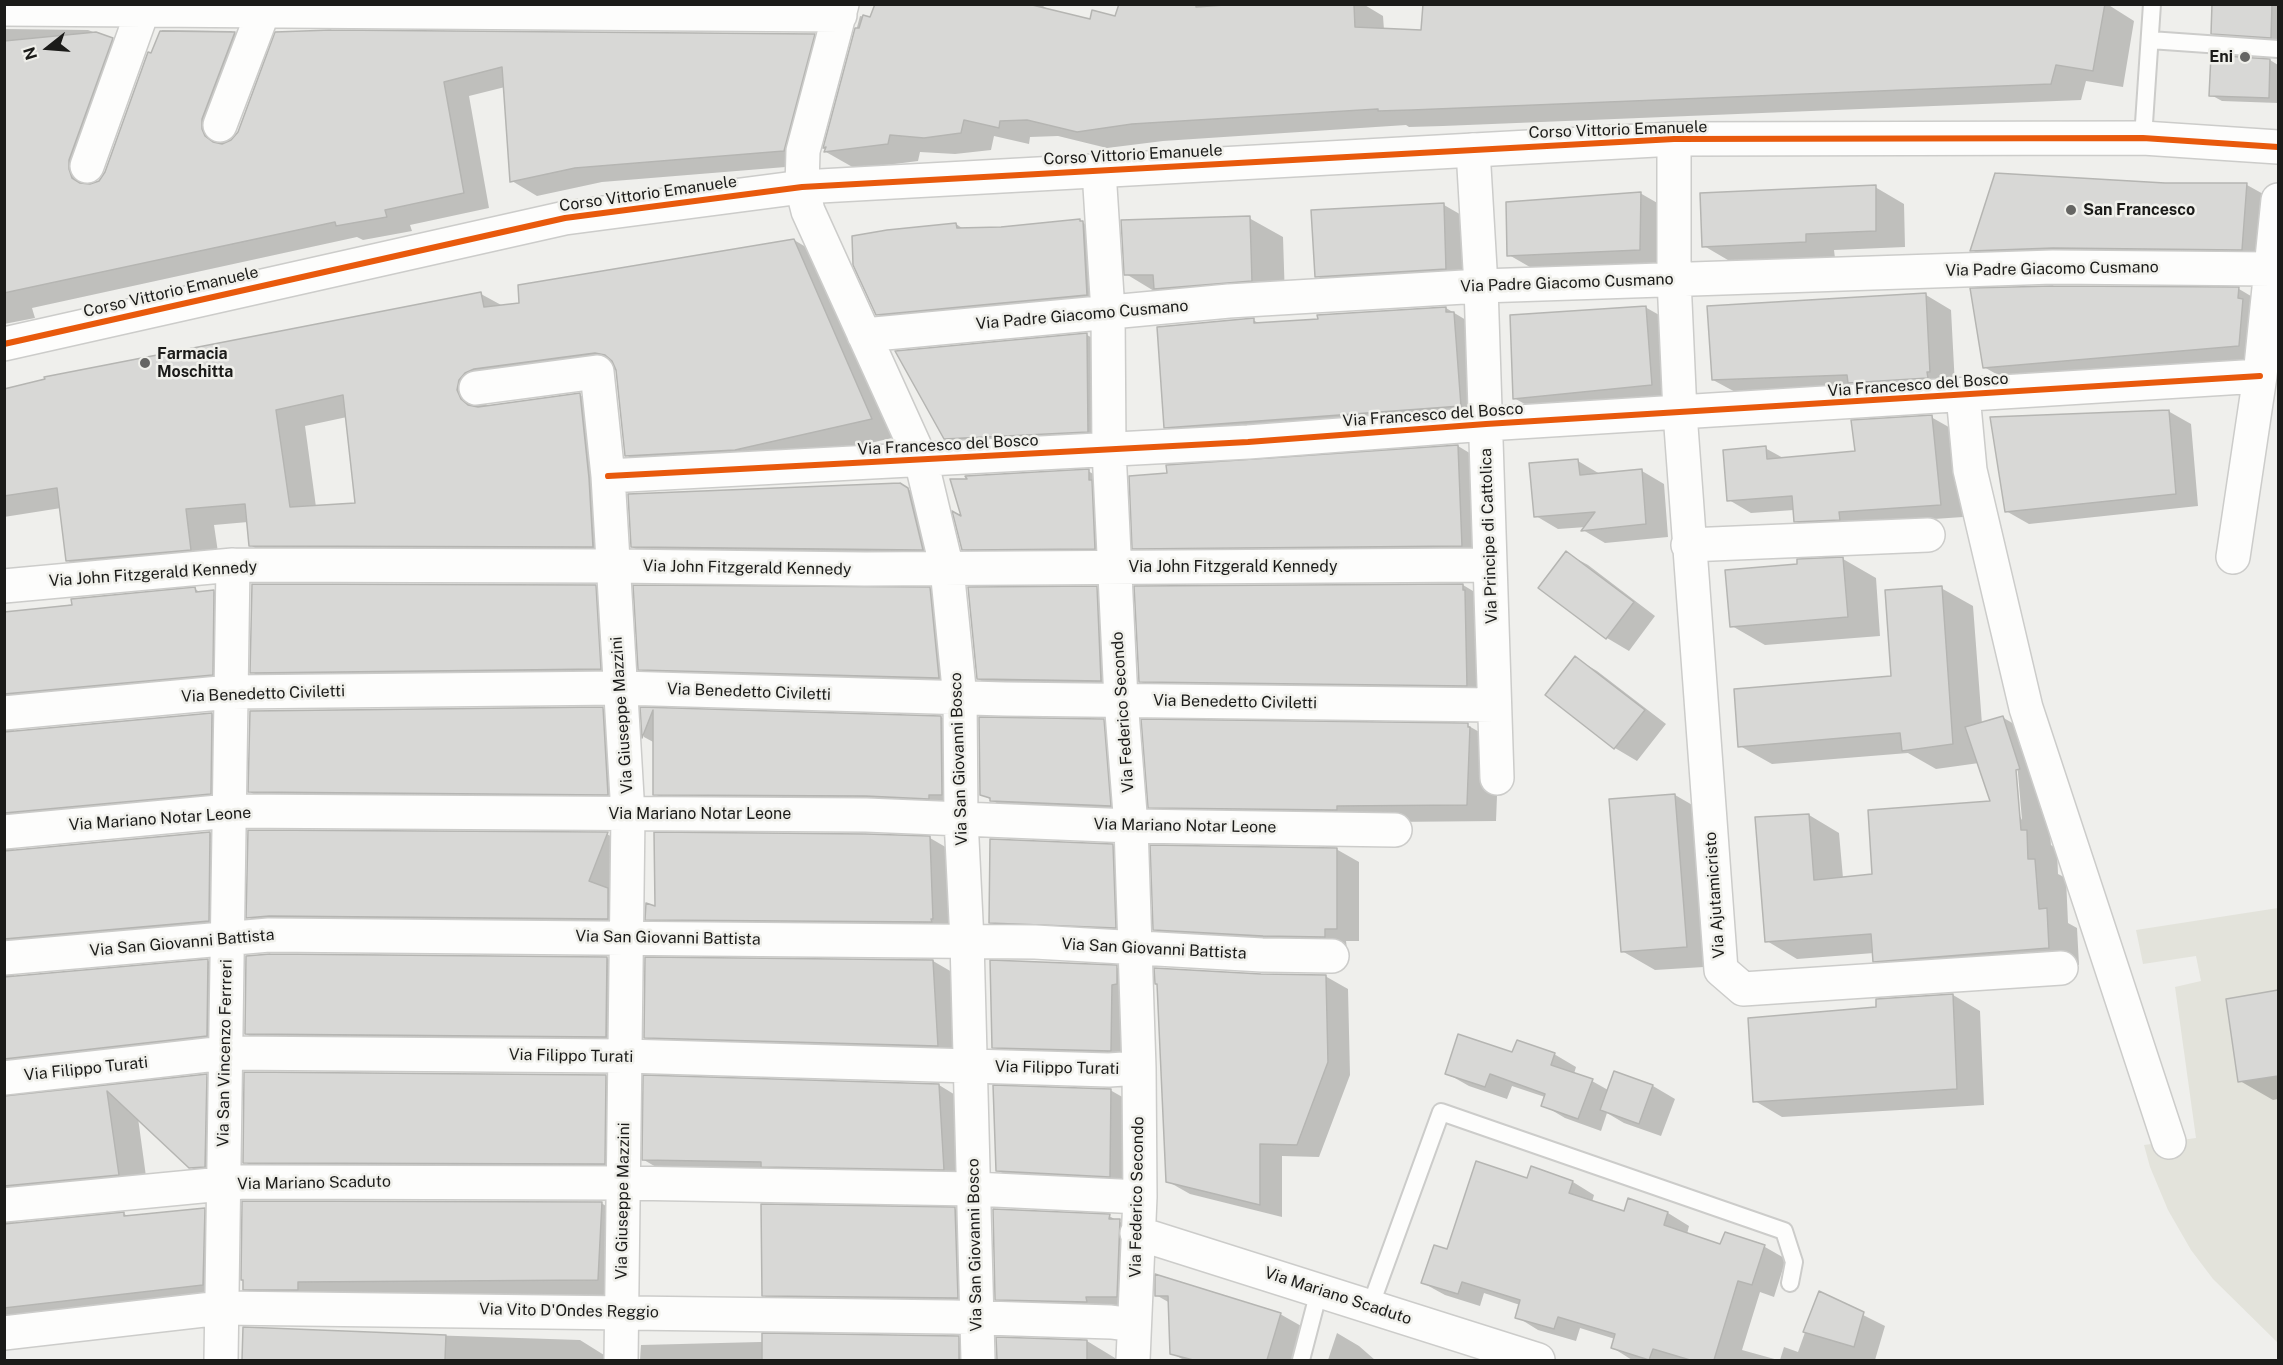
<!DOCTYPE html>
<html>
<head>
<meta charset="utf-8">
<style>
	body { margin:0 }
	#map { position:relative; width:2283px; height:1365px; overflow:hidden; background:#efefec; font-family:"Public Sans",sans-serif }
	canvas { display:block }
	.frame { position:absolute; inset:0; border:6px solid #1b1b19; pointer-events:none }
	.north { position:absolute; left:18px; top:18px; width:60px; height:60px; -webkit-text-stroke:4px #f0f0eb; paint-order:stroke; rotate:253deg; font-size:16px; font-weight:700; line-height:24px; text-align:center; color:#1b1b19 }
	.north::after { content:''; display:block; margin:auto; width:21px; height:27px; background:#1b1b19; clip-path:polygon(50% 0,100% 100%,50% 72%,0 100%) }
</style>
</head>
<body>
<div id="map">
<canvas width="2283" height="1365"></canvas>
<div class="frame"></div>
<div class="north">N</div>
</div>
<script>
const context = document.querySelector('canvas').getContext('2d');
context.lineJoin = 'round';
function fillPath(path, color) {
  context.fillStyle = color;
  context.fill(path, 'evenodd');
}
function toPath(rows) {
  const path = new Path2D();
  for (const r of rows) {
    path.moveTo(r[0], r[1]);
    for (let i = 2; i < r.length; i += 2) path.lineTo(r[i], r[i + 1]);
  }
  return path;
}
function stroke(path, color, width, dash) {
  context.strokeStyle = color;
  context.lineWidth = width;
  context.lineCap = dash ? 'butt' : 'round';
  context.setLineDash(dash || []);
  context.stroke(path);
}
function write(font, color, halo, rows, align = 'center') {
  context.font = font + ' "Public Sans",sans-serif';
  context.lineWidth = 5;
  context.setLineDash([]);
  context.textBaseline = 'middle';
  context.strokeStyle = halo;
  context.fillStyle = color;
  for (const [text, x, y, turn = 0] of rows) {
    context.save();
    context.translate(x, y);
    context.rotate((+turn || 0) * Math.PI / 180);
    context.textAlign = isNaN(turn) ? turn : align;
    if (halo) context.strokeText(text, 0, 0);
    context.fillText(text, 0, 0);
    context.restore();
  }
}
fillPath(toPath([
	[2278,908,2278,1343,2213,1279,2191,1250,2168,1210,2150,1167,2144,1145,2196,1138,2175,987,2201,981,2196,956,2143,964,2136,930]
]), '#e3e3db');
fillPath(toPath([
	[876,4,1040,4,1052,12,1091,21,1117,18,1120,4,1228,4,1228,6,1363,4,1383,16,1384,30,1422,31,1425,4,2107,4,2134,21,2123,87,2086,81,2081,100,1443,126,1409,127,1406,125,1163,141,1107,148,1058,136,1030,137,1029,144,994,136,991,150,955,154,920,152,918,161,856,169,826,152,827,148,825,147,860,16,871,18],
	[2214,4,2278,4,2278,43,2224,39,2213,33],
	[4,29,88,30,112,39,138,54,95,176,94,184,100,182,106,173,162,30,231,31,261,47,228,134,227,143,232,141,239,132,277,32,814,35,840,50,810,165,602,182,537,196,512,181,505,87,469,96,489,208,410,225,412,231,363,240,357,237,32,308,35,318,4,324],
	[2270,60,2278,65,2278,103,2222,101,2211,95],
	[2165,184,2247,185,2274,200,2269,265,1999,266,1972,250],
	[1875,187,1904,204,1905,247,1834,250,1835,258,1733,263,1704,246],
	[1640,193,1673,212,1672,268,1542,274,1509,255],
	[1444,205,1477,224,1478,288,1350,295,1317,276],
	[1249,218,1283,237,1285,299,1159,294,1126,274],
	[1080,221,1109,238,1112,310,903,329,877,314,956,224,965,230,1001,229],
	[794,240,823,257,901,436,765,467,656,472,626,455,617,370,504,385,488,397,486,407,580,395,609,412,622,563,280,562,250,545,248,522,214,525,220,566,97,577,68,561,61,508,4,517,4,390,481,294,503,306,520,304],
	[347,417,357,505,316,507,305,426],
	[2239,289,2266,305,2266,361,2012,383,1984,367],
	[1926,295,1951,310,1955,386,1739,394,1713,380],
	[1645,307,1668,320,1674,398,1537,411,1514,398],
	[1446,308,1476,326,1490,423,1195,444,1165,427,1253,320,1260,324,1319,320,1319,316],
	[1087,335,1116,351,1117,448,975,455,945,438,898,352],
	[2168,411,2191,424,2198,506,2029,524,2006,511],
	[1931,417,1954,430,1963,517,1861,524,1818,534,1795,521,1794,510,1751,513,1729,500,1765,448,1785,459,1856,453],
	[1458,446,1486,463,1489,562,1162,564,1134,548],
	[1578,461,1600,474,1642,471,1664,484,1668,537,1605,543,1583,530,1586,527,1558,529,1536,516],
	[1088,471,1109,483,1116,560,984,561,963,549,964,519],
	[899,484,937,506,952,566,662,563,632,547],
	[1566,553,1588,565,1655,616,1629,651,1607,638,1540,588],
	[1843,559,1876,578,1880,636,1765,645,1732,626,1799,565],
	[1463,585,1488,600,1491,699,1165,695,1140,681],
	[595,586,618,599,623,682,274,685,252,672],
	[1096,588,1126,605,1130,698,1008,696,978,679],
	[1941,588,1973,606,1982,724,2002,717,2033,735,2046,787,2051,845,2057,849,2058,874,2066,878,2068,923,2077,928,2079,965,1905,978,1874,961,1874,953,1797,959,1767,941,1809,815,1839,833,1843,878,1873,875,1992,803,1979,763,1936,769,1908,753,1772,764,1740,746,1893,678],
	[2014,762,2017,762,2022,820,2018,813],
	[195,589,201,593,214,591,243,608,242,691,16,722,14,732,212,714,241,731,240,810,16,842,14,851,210,833,239,850,238,938,16,968,14,977,208,961,237,977,236,1052,16,1088,14,1097,206,1076,235,1092,219,1184,190,1167,138,1118,148,1191,16,1215,14,1224,124,1214,130,1217,204,1209,233,1226,232,1301,4,1327,4,613],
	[930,589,960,606,968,695,670,686,640,669],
	[1575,658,1597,671,1666,724,1637,761,1615,748,1547,695],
	[602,708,628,723,633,809,275,806,250,792],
	[642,709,941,717,969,734,970,810,683,810,655,794,655,743,644,737],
	[1103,720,1126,733,1132,818,1014,813,981,794],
	[1467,725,1497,742,1499,746,1496,821,1179,824,1150,807],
	[1675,795,1708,814,1720,966,1655,970,1622,951],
	[607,834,635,850,636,935,276,934,248,917],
	[930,838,961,856,964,936,679,937,647,919,656,908],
	[1112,845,1143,863,1146,945,1021,940,991,922],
	[1336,849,1359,862,1359,941,1346,941,1347,949,1177,942,1155,929],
	[270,955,607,958,637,976,636,1054,276,1051,246,1034],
	[933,961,964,979,968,1063,676,1055,645,1037],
	[1116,967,1150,986,1144,1069,1027,1066,994,1047],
	[1261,975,1325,976,1348,989,1350,1075,1319,1157,1282,1156,1282,1217,1190,1194,1167,1181],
	[2278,992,2278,1099,2273,1100,2240,1081,2228,1000],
	[1953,995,1980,1011,1984,1105,1782,1117,1755,1101],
	[1513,1054,1554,1054,1576,1067,1574,1074,1592,1081,1608,1090,1614,1073,1653,1086,1675,1099,1661,1136,1624,1123,1607,1113,1601,1131,1565,1118,1543,1105,1545,1097,1512,1086,1507,1099,1469,1086,1446,1073],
	[606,1076,634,1093,633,1180,273,1179,245,1162],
	[939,1085,970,1104,975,1187,675,1178,644,1160],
	[1110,1090,1133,1103,1132,1189,1020,1183,997,1170],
	[1528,1180,1573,1182,1594,1195,1592,1202,1625,1213,1629,1200,1668,1213,1689,1226,1687,1234,1721,1246,1726,1234,1765,1247,1786,1259,1774,1297,1760,1292,1742,1350,1778,1360,1632,1360,1613,1348,1615,1339,1580,1328,1576,1341,1538,1330,1517,1317,1520,1305,1484,1293,1480,1306,1445,1295,1423,1283,1448,1251],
	[601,1203,632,1221,613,1296,275,1306,245,1289],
	[955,1209,977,1222,980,1310,786,1308,763,1295],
	[1109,1216,1142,1234,1139,1309,1019,1312,997,1299],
	[1157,1276,1280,1314,1303,1327,1292,1360,1201,1360,1192,1358,1192,1360,1184,1360,1171,1353,1170,1303,1156,1295],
	[1819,1293,1885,1326,1875,1360,1780,1360,1784,1347,1798,1352],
	[244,1329,580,1340,612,1360,244,1360],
	[1337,1333,1359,1346,1375,1360,1328,1360],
	[958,1337,987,1354,987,1360,640,1360,641,1345],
	[998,1339,1087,1341,1115,1358,1115,1360,998,1360]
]), '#0003');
const building = toPath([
	[875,4,1028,4,1090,19,1092,10,1115,16,1119,4,1196,4,1196,7,1239,4,1354,4,1355,27,1421,30,1423,4,2105,4,2093,71,2056,65,2051,84,1412,110,1378,111,1378,109,1132,124,1077,132,1027,120,1000,121,999,128,964,120,961,133,924,138,890,135,888,144,824,152,826,147,823,148,855,28,859,28,863,15,870,17,875,4],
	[2212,4,2272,4,2271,38,2211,34,2212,4],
	[331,30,815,34,784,151,575,168,510,182,502,67,444,82,464,193,385,210,387,217,336,226,335,222,4,293,4,41,96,32,113,38,69,160,69,169,72,178,80,183,90,184,99,181,105,172,148,52,151,53,160,31,235,32,202,119,202,129,205,136,213,142,222,144,231,140,238,132,275,32,331,30],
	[2211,55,2270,59,2269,98,2209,96,2211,55],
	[1995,173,2165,183,2247,183,2242,250,2053,248,1970,251,1995,173],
	[1876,185,1876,231,1806,234,1806,242,1702,247,1700,193,1876,185],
	[1641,192,1640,250,1507,256,1506,202,1641,192],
	[1444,203,1446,269,1315,277,1311,210,1444,203],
	[1250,216,1252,281,1154,289,1153,275,1124,275,1121,220,1250,216],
	[1080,219,1080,221,1083,221,1087,295,876,315,853,265,852,236,887,230,956,223,957,228,1001,227,1080,219],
	[794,239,872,419,735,450,625,456,616,370,612,361,605,355,595,353,474,369,465,373,459,380,457,390,461,399,468,405,478,407,580,393,589,478,593,547,249,546,245,504,186,509,191,550,66,561,57,488,4,496,4,389,45,379,44,377,481,292,484,307,519,303,518,285,794,239],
	[343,395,355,503,290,507,276,410,343,395],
	[2053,286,2239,287,2238,298,2243,299,2239,346,1983,368,1970,288,2053,286],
	[1926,293,1930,372,1927,372,1928,378,1848,383,1847,375,1712,380,1707,306,1926,293],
	[1646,306,1652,385,1513,399,1510,315,1646,306],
	[1446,307,1446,312,1454,312,1461,406,1164,428,1157,327,1254,318,1254,323,1318,319,1317,315,1446,307],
	[1087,333,1088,432,944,439,895,351,1087,333],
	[2169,410,2176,494,2005,512,1990,417,2169,410],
	[1932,415,1941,505,1839,512,1840,520,1794,522,1792,496,1727,501,1723,450,1766,446,1767,459,1855,451,1851,420,1932,415],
	[1458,445,1462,546,1132,549,1129,476,1167,473,1166,465,1458,445],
	[1578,459,1580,475,1642,469,1646,524,1581,531,1595,512,1534,517,1529,463,1578,459],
	[1089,469,1089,480,1092,480,1095,549,962,550,952,511,961,516,950,479,967,479,965,476,1089,469],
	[900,483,908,488,923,550,631,547,628,494,900,483],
	[1566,551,1634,602,1606,639,1538,588,1566,551],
	[1843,557,1848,617,1730,627,1725,570,1797,564,1797,559,1843,557],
	[252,584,596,585,601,669,250,673,252,584],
	[1463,584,1463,590,1465,590,1467,686,1139,682,1134,586,1463,584],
	[633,585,930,587,939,678,638,670,633,585],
	[1097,586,1101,681,977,679,968,587,1097,586],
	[1942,586,1953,744,1902,751,1900,733,1738,747,1734,689,1891,676,1885,590,1942,586],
	[195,587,196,592,214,590,213,675,4,694,4,612,72,605,71,599,195,587],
	[1575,656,1645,710,1614,749,1545,695,1575,656],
	[603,707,608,795,248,792,250,711,603,707],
	[640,707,941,716,942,795,929,795,929,799,866,796,653,795,653,710,642,738,640,707],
	[212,713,211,794,4,813,4,732,212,713],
	[2003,716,2020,769,2016,770,2021,830,2027,830,2028,859,2035,859,2039,909,2047,908,2049,948,1873,962,1871,934,1765,942,1755,817,1809,814,1814,880,1872,874,1868,810,1990,801,1965,727,2003,716],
	[979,717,1104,719,1111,806,990,801,990,798,980,795,979,717],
	[1141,719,1468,723,1468,727,1470,727,1467,805,1337,806,1337,810,1148,808,1141,719],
	[1675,794,1687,947,1621,952,1609,799,1675,794],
	[248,830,608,832,589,881,608,888,608,919,269,916,246,918,248,830],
	[210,832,209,921,4,939,4,851,210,832],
	[654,832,866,834,930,836,933,919,931,919,932,922,645,920,646,903,655,906,654,832],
	[990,839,1113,844,1116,928,989,923,990,839],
	[1150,845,1337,848,1337,929,1325,929,1325,937,1263,936,1153,930,1150,845],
	[270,954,607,957,606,1037,245,1034,246,956,270,954],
	[645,957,933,960,938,1046,644,1038,645,957],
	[208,959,207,1036,4,1059,4,977,208,959],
	[990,960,1117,965,1117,984,1112,985,1111,1051,992,1048,990,960],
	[1154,968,1261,974,1326,975,1328,1062,1297,1145,1260,1144,1260,1205,1166,1182,1157,984,1155,984,1154,968],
	[2278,990,2278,1076,2238,1082,2226,999,2278,990],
	[1953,994,1957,1089,1753,1102,1748,1018,1876,1007,1876,999,1953,994],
	[1458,1034,1512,1052,1517,1040,1555,1053,1551,1065,1593,1079,1578,1119,1541,1106,1545,1094,1490,1074,1485,1087,1445,1074,1458,1034],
	[1614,1071,1653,1085,1639,1124,1600,1110,1614,1071],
	[244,1072,606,1075,605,1164,243,1163,244,1072],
	[207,1074,205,1167,189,1168,107,1091,119,1175,4,1186,4,1096,207,1074],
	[643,1075,939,1084,944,1170,761,1167,761,1162,642,1160,643,1075],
	[993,1085,1111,1089,1110,1177,996,1171,993,1085],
	[1476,1161,1527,1178,1531,1166,1573,1181,1569,1193,1624,1211,1628,1198,1668,1212,1664,1225,1720,1244,1725,1232,1765,1245,1752,1285,1738,1281,1714,1360,1690,1360,1653,1349,1649,1360,1611,1348,1615,1334,1558,1317,1554,1329,1515,1318,1520,1300,1462,1282,1458,1294,1421,1283,1434,1245,1447,1249,1476,1161],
	[242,1201,602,1202,598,1280,298,1282,298,1290,243,1290,243,1280,241,1280,242,1201],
	[761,1204,955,1207,958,1298,762,1296,761,1204],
	[205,1208,203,1285,4,1308,4,1224,124,1212,124,1216,205,1208],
	[993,1209,1110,1214,1109,1219,1120,1219,1117,1297,1086,1297,1087,1302,995,1300,993,1209],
	[1155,1274,1281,1313,1267,1360,1193,1360,1170,1354,1168,1296,1155,1296,1155,1274],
	[1819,1291,1864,1312,1854,1347,1803,1332,1819,1291],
	[243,1327,446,1335,445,1360,242,1360,243,1327],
	[762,1333,959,1336,959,1360,762,1360,762,1333],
	[996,1337,1087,1340,1087,1360,997,1360,996,1337]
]);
fillPath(building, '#d8d8d6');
stroke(building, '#b5b5b2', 1.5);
const service = toPath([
	[2150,40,2278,49],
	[2143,138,2152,4],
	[1370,1307,1441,1112,1784,1231,1794,1262,1790,1283],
	[1301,1360,1319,1291]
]);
const minor = toPath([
	[842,4,803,151,802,187,808,211,921,460,947,569,960,698,961,819,967,941,978,1360],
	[4,9,840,15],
	[220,125,266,4],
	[1674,139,1674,279,1680,413,1721,970,1743,989,2061,968],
	[1473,150,1481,286,1497,778],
	[87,166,145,4],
	[1099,171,1108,312,1109,450,1121,700,1131,826,1139,1068,1140,1197,1133,1360],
	[864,335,1229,301,1481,286,2053,267,2271,269],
	[476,388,597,372,608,476,628,814,621,1360],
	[1963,395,1970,470,2026,708,2169,1142],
	[608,476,1248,442,1486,424,2260,376],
	[1688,545,1928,535],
	[2233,557,2260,376,2278,200],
	[4,586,233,565,612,566,865,569,1481,565,1490,562],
	[4,713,231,692,620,688,1005,699,1494,705],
	[4,832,229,811,866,815,1131,826,1395,830],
	[4,958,269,935,1035,942,1262,955,1332,956],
	[4,1078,225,1053,625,1056,1109,1070,1139,1068],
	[4,1205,243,1182,624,1183,974,1189,1140,1197],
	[1137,1233,1538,1360],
	[4,1333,221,1308,953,1317,1111,1322,1134,1325],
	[221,1360,233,565]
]);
const tertiary = toPath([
	[4,344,565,218,802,187,1674,139,2143,138,2278,147]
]);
stroke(service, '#ccccca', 20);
stroke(minor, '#ccccca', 36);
stroke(tertiary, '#ccccca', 36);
stroke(service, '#fdfdfc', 16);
stroke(minor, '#fdfdfc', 33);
stroke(tertiary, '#fdfdfc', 33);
stroke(toPath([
	[4,344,565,218,802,187,1674,139,2143,138,2278,147],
	[608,476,1248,442,1486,424,2260,376]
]), '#e8590c', 6);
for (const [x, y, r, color] of [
	[2245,57,6,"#656563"],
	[2071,210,6,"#656563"],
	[145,363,6,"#656563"]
]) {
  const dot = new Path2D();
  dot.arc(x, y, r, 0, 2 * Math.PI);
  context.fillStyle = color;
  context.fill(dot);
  stroke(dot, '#f0f0eb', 2);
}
write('bold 16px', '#1b1b19', '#f0f0eb', [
	["Eni",2233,57,"right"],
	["San Francesco",2083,210],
	["Farmacia",157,354],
	["Moschitta",157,372]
], 'left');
write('16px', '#1b1b19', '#f0f0eb', [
	["Corso Vittorio Emanuele",1618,130,-2],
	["Corso Vittorio Emanuele",1133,155,-3],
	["Corso Vittorio Emanuele",648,194,-8],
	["Via Padre Giacomo Cusmano",2052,269,-1],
	["Via Padre Giacomo Cusmano",1567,283,-2],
	["Corso Vittorio Emanuele",171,292,-13],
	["Via Padre Giacomo Cusmano",1082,315,-5],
	["Via Francesco del Bosco",1918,385,-4],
	["Via Francesco del Bosco",1433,415,-4],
	["Via Francesco del Bosco",948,445,-3],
	["Via Principe di Cattolica",1489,536,-92],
	["Via John Fitzgerald Kennedy",1233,567],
	["Via John Fitzgerald Kennedy",747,568,1],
	["Via John Fitzgerald Kennedy",153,574,-4],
	["Via Benedetto Civiletti",749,692,2],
	["Via Benedetto Civiletti",263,694,-2],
	["Via Benedetto Civiletti",1235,702,1],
	["Via Federico Secondo",1123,712,-94],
	["Via Giuseppe Mazzini",622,715,-94],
	["Via San Giovanni Bosco",959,759,-92],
	["Via Mariano Notar Leone",700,814],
	["Via Mariano Notar Leone",160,819,-4],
	["Via Mariano Notar Leone",1185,826,1],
	["Via Ajutamicristo",1715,895,-94],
	["Via San Giovanni Battista",668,938,1],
	["Via San Giovanni Battista",182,943,-5],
	["Via San Giovanni Battista",1154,949,3],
	["Via San Vincenzo Ferrreri",225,1053,-89],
	["Via Filippo Turati",571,1056,1],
	["Via Filippo Turati",1057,1068,1],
	["Via Filippo Turati",86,1069,-6],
	["Via Mariano Scaduto",314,1183,-1],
	["Via Federico Secondo",1137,1197,-89],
	["Via Giuseppe Mazzini",623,1201,-89],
	["Via San Giovanni Bosco",975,1245,-91],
	["Via Mariano Scaduto",1338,1296,18],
	["Via Vito D'Ondes Reggio",569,1311,1]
]);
</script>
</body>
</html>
